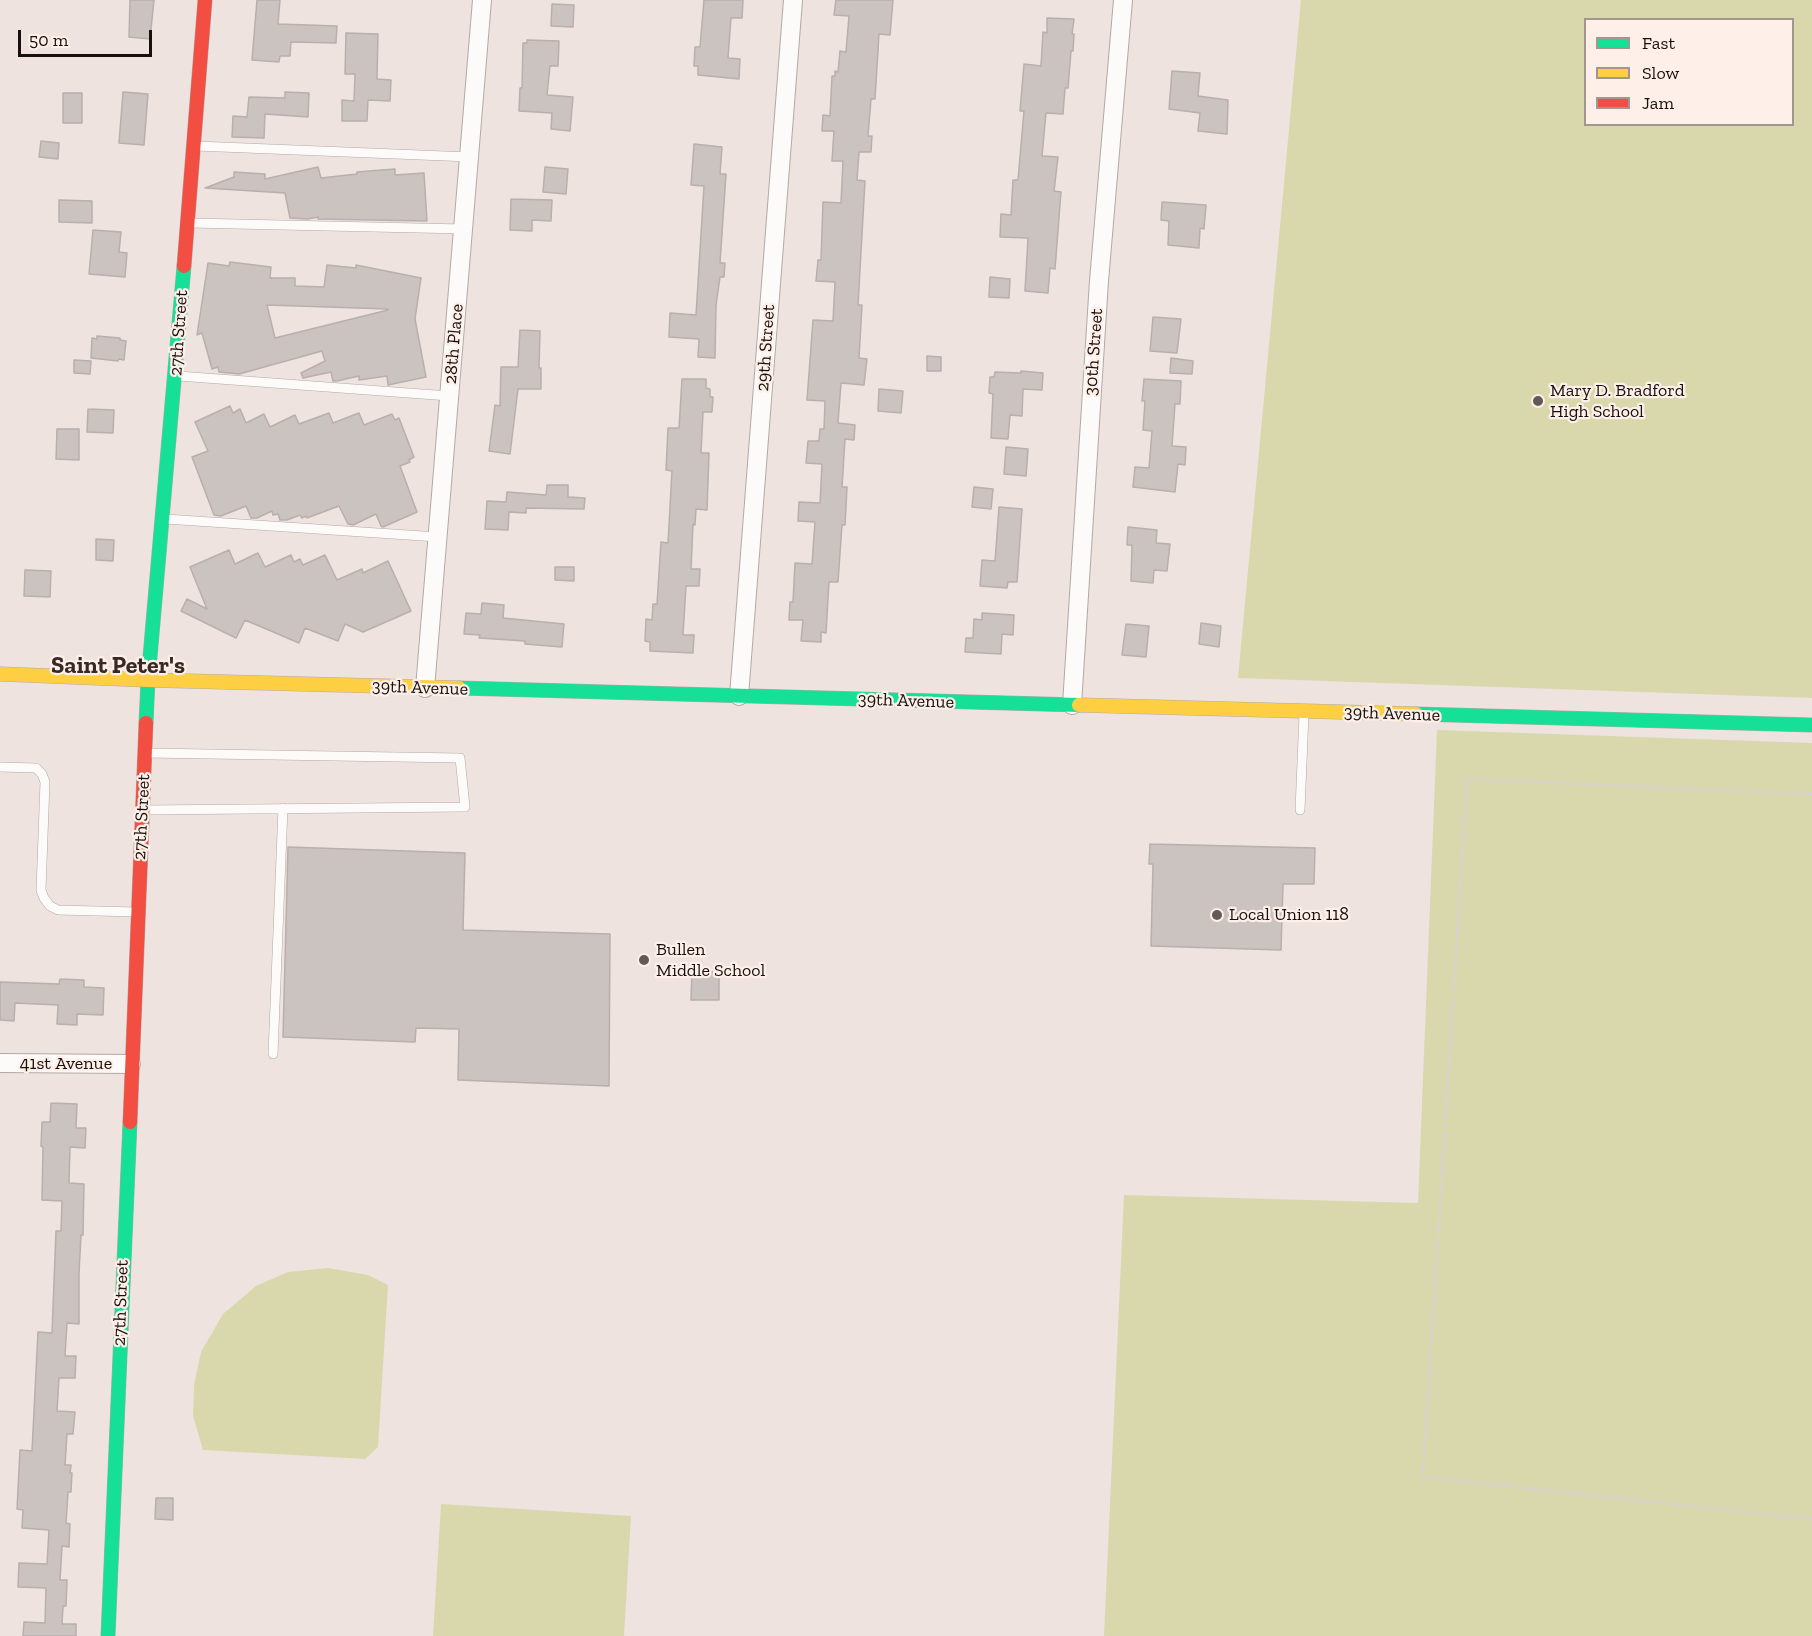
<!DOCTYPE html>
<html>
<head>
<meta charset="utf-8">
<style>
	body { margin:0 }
	#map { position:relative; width:1812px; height:1636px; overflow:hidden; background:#eee3de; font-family:"Zilla Slab",serif }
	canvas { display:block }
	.legend { position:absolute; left:1584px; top:18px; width:210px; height:108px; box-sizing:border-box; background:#feefe8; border:2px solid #a29691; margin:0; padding:8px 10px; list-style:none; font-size:18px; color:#17110e }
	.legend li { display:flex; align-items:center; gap:12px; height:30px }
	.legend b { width:30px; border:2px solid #a29691 }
	.scale { position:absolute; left:18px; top:30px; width:134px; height:27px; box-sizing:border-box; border:3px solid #17110e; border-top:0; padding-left:8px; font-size:18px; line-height:21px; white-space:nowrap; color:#17110e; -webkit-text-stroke:4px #feefe8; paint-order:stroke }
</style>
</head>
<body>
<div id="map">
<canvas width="1812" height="1636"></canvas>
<ul class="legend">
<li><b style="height:8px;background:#16e098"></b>Fast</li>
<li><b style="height:8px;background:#ffcf43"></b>Slow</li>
<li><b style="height:8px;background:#f24e42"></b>Jam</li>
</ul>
<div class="scale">50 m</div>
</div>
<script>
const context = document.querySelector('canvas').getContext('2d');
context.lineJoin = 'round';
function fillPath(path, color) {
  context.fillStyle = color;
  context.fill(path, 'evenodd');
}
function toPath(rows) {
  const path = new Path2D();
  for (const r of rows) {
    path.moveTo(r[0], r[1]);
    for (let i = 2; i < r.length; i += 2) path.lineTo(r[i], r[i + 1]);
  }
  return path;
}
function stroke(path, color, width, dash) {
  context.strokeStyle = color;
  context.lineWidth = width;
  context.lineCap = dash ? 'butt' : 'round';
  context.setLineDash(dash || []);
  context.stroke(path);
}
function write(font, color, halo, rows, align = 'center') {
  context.font = font + ' "Zilla Slab",serif';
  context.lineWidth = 4.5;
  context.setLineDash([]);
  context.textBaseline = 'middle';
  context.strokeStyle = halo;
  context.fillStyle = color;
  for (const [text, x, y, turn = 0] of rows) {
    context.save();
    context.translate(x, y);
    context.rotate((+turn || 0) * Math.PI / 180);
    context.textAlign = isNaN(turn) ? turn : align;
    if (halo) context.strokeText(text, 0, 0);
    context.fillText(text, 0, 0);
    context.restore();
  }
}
fillPath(toPath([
	[1301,0,1812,0,1812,698,1238,678],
	[1586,20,1792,20,1792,124,1586,124],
	[1437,730,1812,743,1812,1636,1104,1636,1124,1195,1418,1203],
	[328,1268,368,1275,388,1285,378,1447,365,1459,203,1450,193,1416,194,1385,201,1352,223,1314,256,1286,288,1272],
	[441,1504,631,1516,624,1636,433,1636]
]), '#d9d8ad');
const building = toPath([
	[130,0,154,0,150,39,129,37,130,0],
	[257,0,280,0,278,24,337,26,336,43,291,42,290,56,280,56,279,62,252,60,257,0],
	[704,0,743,0,742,18,731,18,728,58,740,59,739,79,698,75,698,66,694,66,695,47,700,47,704,0],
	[836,0,893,0,890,35,879,34,875,99,871,99,868,136,872,136,871,152,859,152,857,180,865,181,858,305,862,305,859,358,867,359,864,385,841,383,838,423,855,425,854,440,845,439,842,487,847,487,845,525,842,525,838,582,829,582,826,633,821,632,821,642,801,641,803,620,789,620,790,602,793,602,795,563,812,564,815,522,798,521,799,502,820,503,822,464,806,463,808,441,819,441,820,429,824,429,825,401,807,400,813,320,833,321,835,282,816,281,818,260,821,260,823,202,841,203,843,161,832,161,834,131,822,131,823,115,830,116,832,76,835,76,835,71,838,72,840,51,846,52,849,16,834,15,836,0],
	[552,4,574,5,573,27,551,26,552,4],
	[1047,18,1074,19,1072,34,1074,34,1073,51,1071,51,1068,88,1065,88,1063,114,1046,113,1042,156,1058,157,1054,191,1061,192,1055,269,1050,268,1048,293,1025,291,1028,238,1000,237,1001,214,1011,215,1013,180,1018,180,1024,111,1020,111,1024,64,1041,66,1043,32,1047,33,1047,18],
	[346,33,378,34,377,79,391,80,390,101,368,100,367,121,342,121,342,100,354,101,355,74,345,74,346,33],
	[527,40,559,41,558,66,550,66,547,95,573,97,570,131,551,129,552,113,519,111,520,88,522,88,523,43,527,43,527,40],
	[1172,71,1200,73,1198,96,1228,100,1227,134,1198,131,1200,113,1169,109,1172,71],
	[123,92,148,94,144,145,119,143,123,92],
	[285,92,309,93,308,117,265,114,264,138,232,137,233,116,247,117,249,97,285,98,285,92],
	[63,93,82,93,82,123,63,123,63,93],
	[41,141,59,143,58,159,39,157,41,141],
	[694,144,722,147,720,174,726,174,720,263,725,263,724,277,720,277,716,305,715,358,698,357,699,339,669,337,670,313,696,315,704,186,691,185,694,144],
	[318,167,321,178,357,174,357,172,395,169,395,175,424,173,427,221,318,219,318,217,308,219,290,218,285,193,205,188,234,177,234,172,265,174,265,179,318,167],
	[545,167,568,169,566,194,543,192,545,167],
	[511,199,552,200,551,221,532,220,532,231,510,230,511,199],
	[59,200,92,201,92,223,59,222,59,200],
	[1162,202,1206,205,1204,229,1200,228,1199,248,1168,245,1169,221,1161,220,1162,202],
	[93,230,121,232,119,252,127,253,125,277,89,274,93,230],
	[230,262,271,267,270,278,295,278,295,286,324,287,327,265,356,268,356,265,421,278,415,319,426,377,388,385,387,376,359,380,359,376,337,381,333,381,331,372,303,378,301,373,325,361,322,351,239,374,219,372,218,367,212,369,202,333,197,335,208,263,229,266,230,262],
	[267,305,388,309,388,310,275,338,267,305],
	[990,277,1010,279,1009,298,989,297,990,277],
	[1153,317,1181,319,1177,353,1150,351,1153,317],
	[520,330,540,331,539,368,541,368,541,389,518,389,510,454,489,451,495,405,500,406,501,367,518,367,520,330],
	[97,336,120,338,120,340,126,341,124,360,119,359,118,361,91,358,92,338,97,339,97,336],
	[927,356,941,357,941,371,927,371,927,356],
	[1171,358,1193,361,1192,374,1170,373,1171,358],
	[74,360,91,361,90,374,74,373,74,360],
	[1021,371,1043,373,1042,390,1023,389,1022,416,1010,415,1008,439,991,438,993,394,989,393,990,377,994,377,995,372,1021,373,1021,371],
	[682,379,706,379,706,388,710,389,710,397,713,397,712,412,703,412,701,453,709,453,707,510,696,509,695,525,693,524,691,569,700,569,699,586,686,586,683,635,694,635,693,653,650,651,650,642,645,641,646,619,652,620,653,604,657,604,661,542,668,543,672,471,666,470,668,428,679,428,682,379],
	[1144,379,1181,381,1180,404,1175,404,1172,446,1186,447,1185,465,1178,464,1175,492,1133,487,1135,467,1149,468,1152,431,1143,430,1145,401,1142,401,1144,379],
	[879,389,903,391,901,413,878,411,879,389],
	[230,406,233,413,240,409,246,423,264,414,270,427,295,415,299,424,329,413,333,423,359,413,364,425,392,414,395,420,399,418,414,457,409,460,410,462,400,466,417,512,383,527,381,526,376,514,353,525,348,524,339,506,307,518,306,516,302,518,300,515,287,520,280,520,278,514,273,515,272,511,257,518,251,518,246,506,221,516,214,515,192,457,208,451,195,422,230,406],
	[88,409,114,410,113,433,87,432,88,409],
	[57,429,79,429,79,460,56,459,57,429],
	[1006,447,1028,449,1026,476,1004,474,1006,447],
	[547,485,568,485,568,497,585,498,584,509,526,508,526,513,509,512,508,530,485,529,487,501,506,502,507,492,546,495,547,485],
	[974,487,993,489,991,509,972,507,974,487],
	[999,507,1022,509,1017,582,1008,582,1007,588,980,586,982,560,995,561,999,507],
	[1128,527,1157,530,1156,543,1170,544,1167,571,1154,570,1153,583,1131,581,1132,545,1127,545,1128,527],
	[96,539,114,540,113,561,96,560,96,539],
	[229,550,235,564,258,553,265,567,291,555,294,562,300,559,303,565,325,555,337,580,362,569,363,573,388,561,411,611,363,632,345,624,338,641,305,628,299,643,245,620,236,638,181,611,187,599,207,609,190,567,229,550],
	[555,567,574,567,574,581,555,580,555,567],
	[25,570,51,571,50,597,24,596,25,570],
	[482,603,504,605,503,618,564,624,562,647,525,644,525,641,479,638,480,635,464,634,466,613,481,614,482,603],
	[982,613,1014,615,1013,635,1002,634,1001,654,965,652,966,638,973,638,974,619,982,620,982,613],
	[1201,623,1221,626,1219,647,1199,644,1201,623],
	[1126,624,1149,626,1146,657,1122,655,1126,624],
	[1150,844,1315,848,1314,884,1283,884,1281,950,1151,946,1153,864,1149,864,1150,844],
	[288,847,465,853,463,930,610,934,609,1086,458,1080,459,1029,416,1028,415,1042,283,1037,288,847],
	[692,972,719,972,719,1000,691,1000,692,972],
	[60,979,84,980,84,987,104,988,103,1015,77,1014,77,1025,57,1024,58,1005,15,1003,14,1021,0,1020,0,982,59,984,60,979],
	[51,1103,77,1104,76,1128,86,1128,85,1148,70,1147,69,1183,84,1184,83,1235,81,1235,79,1273,79,1324,67,1323,65,1356,76,1356,75,1378,59,1378,57,1411,75,1412,73,1434,67,1434,65,1465,71,1465,70,1473,72,1473,71,1492,68,1492,66,1523,70,1524,69,1547,62,1546,60,1580,67,1580,66,1606,63,1606,62,1624,76,1624,76,1636,23,1636,24,1622,45,1623,46,1588,18,1587,19,1563,47,1564,49,1530,22,1528,23,1510,17,1509,20,1450,32,1451,38,1332,52,1333,56,1231,61,1231,62,1201,42,1200,43,1147,41,1146,42,1122,50,1122,51,1103],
	[156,1498,173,1498,173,1520,155,1519,156,1498]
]);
fillPath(building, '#cbc3c0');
stroke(building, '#b8afae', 1.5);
const lane = toPath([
	[196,146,470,157],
	[190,223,464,229],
	[178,376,449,396],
	[165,519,438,537],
	[0,767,36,768,42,774,45,782,41,890,44,898,50,906,58,910,136,912],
	[145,810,465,807,460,758,147,753],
	[1300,810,1304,714],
	[273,1054,283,808]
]);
const street = toPath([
	[425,688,482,0],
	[739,696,793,0],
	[1072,705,1099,281,1123,0],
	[0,1063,131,1064]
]);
const fast = toPath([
	[459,688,1079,705],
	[1416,714,1812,725],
	[146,723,148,680,184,266],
	[108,1636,130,1122]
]);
const slow = toPath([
	[0,674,148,680,459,688],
	[1079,705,1416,714]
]);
const jam = toPath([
	[184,266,205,0],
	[130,1122,146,723]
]);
stroke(lane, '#b2a9a5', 10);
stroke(street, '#b2a9a5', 20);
stroke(fast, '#b2a9a5', 15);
stroke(slow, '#b2a9a5', 15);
stroke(jam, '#b2a9a5', 15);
stroke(toPath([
	[1812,794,1467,779,1423,1477,1812,1519]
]), '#d6d3d2', 3, [4.5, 3]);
stroke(lane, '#fcfbfa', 9);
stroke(street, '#fcfbfa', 18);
stroke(fast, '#16e098', 14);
stroke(slow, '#ffcf43', 14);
stroke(jam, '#f24e42', 14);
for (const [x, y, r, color] of [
	[1538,401,6,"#625a57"],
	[1217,915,6,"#625a57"],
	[644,960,6,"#625a57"]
]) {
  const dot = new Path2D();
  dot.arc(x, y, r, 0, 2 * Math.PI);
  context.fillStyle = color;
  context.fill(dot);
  stroke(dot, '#feefe8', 2);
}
write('18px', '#17110e', '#feefe8', [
	["27th Street",179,333,-86],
	["28th Place",454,344,-85],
	["29th Street",766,348,-86],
	["30th Street",1094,352,-86],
	["39th Avenue",420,688,2],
	["39th Avenue",906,701,2],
	["39th Avenue",1392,714,2],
	["27th Street",142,817,-87],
	["41st Avenue",66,1064],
	["27th Street",121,1303,-88]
]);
write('18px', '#17110e', '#feefe8', [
	["Mary D. Bradford",1550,391],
	["High School",1550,412],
	["Local Union 118",1229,915],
	["Bullen",656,950],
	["Middle School",656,971]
], 'left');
write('bold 24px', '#372923', '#feefe8', [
	["Saint Peter's",118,666]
]);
</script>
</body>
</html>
